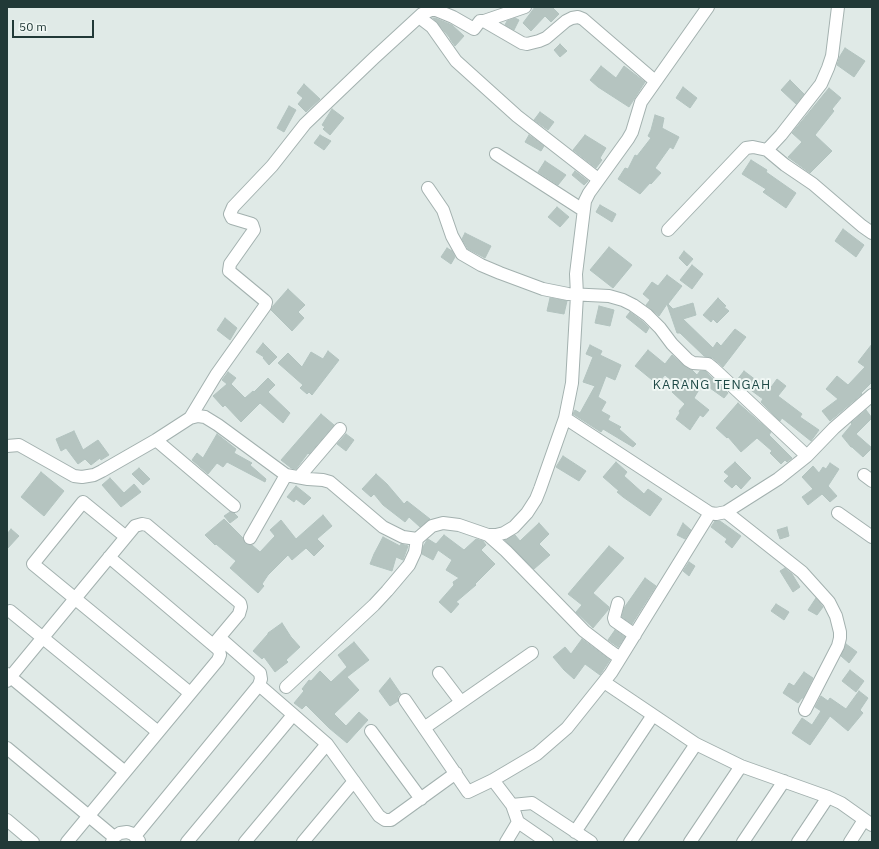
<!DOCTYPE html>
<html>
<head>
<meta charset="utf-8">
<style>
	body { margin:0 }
	#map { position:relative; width:879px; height:849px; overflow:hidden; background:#e0eae7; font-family:"IBM Plex Sans",sans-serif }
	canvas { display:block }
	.frame { position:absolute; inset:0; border:8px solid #213937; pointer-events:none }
	.scale { position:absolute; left:12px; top:20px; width:82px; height:18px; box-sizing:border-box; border:2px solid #213937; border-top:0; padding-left:5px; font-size:12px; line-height:14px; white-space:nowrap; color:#213937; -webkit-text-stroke:3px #f0f7f4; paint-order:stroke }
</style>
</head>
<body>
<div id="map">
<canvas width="879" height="849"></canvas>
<div class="frame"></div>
<div class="scale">50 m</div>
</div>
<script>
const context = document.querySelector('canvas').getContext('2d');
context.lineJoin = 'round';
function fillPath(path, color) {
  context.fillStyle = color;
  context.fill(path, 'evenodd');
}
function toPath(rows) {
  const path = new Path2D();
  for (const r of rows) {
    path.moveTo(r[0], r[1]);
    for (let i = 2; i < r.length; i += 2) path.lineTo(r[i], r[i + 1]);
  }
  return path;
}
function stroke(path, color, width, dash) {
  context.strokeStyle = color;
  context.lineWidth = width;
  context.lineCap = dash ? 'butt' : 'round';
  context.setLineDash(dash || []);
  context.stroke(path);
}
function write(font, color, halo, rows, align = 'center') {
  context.font = font + ' "IBM Plex Sans",sans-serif';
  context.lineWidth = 4;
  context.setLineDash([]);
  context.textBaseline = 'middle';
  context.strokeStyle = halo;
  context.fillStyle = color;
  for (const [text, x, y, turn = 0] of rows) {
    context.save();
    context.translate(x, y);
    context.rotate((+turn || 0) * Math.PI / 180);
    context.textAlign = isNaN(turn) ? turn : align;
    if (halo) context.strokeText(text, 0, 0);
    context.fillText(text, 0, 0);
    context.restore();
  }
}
const building = toPath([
	[535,7,554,7,553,8,559,14,551,22,545,16,531,31,523,23,535,7],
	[433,18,435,18,452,25,464,36,455,46,450,39,450,38,433,18],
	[515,18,519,20,514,30,505,25,507,21,515,18],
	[560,44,567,51,560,57,554,50,560,44],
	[845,48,865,61,854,77,837,65,840,56,845,48],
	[601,66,616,78,624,66,645,82,629,107,598,87,590,80,601,66],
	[790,80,804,94,796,104,781,90,790,80],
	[304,84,320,99,306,112,298,104,303,98,297,93,304,84],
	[683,87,697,98,690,108,676,98,683,87],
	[829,88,841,98,832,109,834,111,815,135,832,151,810,173,788,157,802,142,792,133,829,88],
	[289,106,296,110,284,132,277,128,289,106],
	[332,109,344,118,330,135,323,129,325,127,322,125,332,109],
	[540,112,554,122,548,130,534,120,540,112],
	[655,115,664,118,662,128,679,137,673,149,670,147,655,168,661,173,651,184,650,183,640,194,618,179,625,168,628,169,635,155,637,156,651,138,648,136,651,130,655,115],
	[320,135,331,141,324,150,314,143,320,135],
	[529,135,544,146,541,151,525,142,529,135],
	[585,135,606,148,600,158,602,160,596,168,573,150,585,135],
	[751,160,767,170,766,172,796,193,786,208,763,192,766,189,742,174,751,160],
	[545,161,566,175,558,185,538,172,545,161],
	[575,171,588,181,584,185,572,175,575,171],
	[600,205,616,214,612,222,596,212,600,205],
	[557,207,569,217,560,227,548,217,557,207],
	[843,229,864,245,856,257,835,241,843,229],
	[465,233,491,246,485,258,468,249,462,239,465,233],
	[609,247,632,265,613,288,590,270,609,247],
	[447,248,452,251,455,257,451,264,441,257,447,248],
	[684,251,693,259,687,266,679,258,684,251],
	[692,265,703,274,692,289,680,280,692,265],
	[667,275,682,286,668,304,673,309,693,303,696,315,683,319,713,348,717,342,721,346,735,329,746,337,723,367,713,358,704,356,680,333,677,333,667,304,659,316,646,305,650,300,643,294,652,282,658,286,667,275],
	[288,289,305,305,298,312,304,318,292,331,271,310,273,306,288,289],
	[550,298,567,301,564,314,547,311,550,298],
	[718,298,726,306,724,307,729,311,717,323,713,319,711,322,703,315,718,298],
	[599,306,614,310,610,326,595,323,599,306],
	[630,312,642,321,649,328,646,333,626,317,630,312],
	[225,318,237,328,230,340,217,330,225,318],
	[263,343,277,357,269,365,263,358,264,357,256,352,263,343],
	[872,344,872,382,861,393,862,394,830,421,822,411,838,399,826,389,837,376,848,385,865,367,858,362,872,344],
	[590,345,602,351,600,355,621,365,615,380,606,376,598,397,606,402,601,411,610,416,608,420,621,427,619,429,636,444,633,447,603,429,601,432,573,414,575,410,580,413,595,386,583,382,593,357,586,354,590,345],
	[648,350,665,364,672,355,683,365,692,370,697,375,700,371,705,371,728,393,724,398,703,383,694,398,709,410,703,417,700,415,690,430,676,419,680,413,679,411,685,404,672,392,678,386,665,375,657,384,635,366,648,350],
	[328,351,339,360,312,395,309,392,307,394,300,388,303,385,278,363,288,353,302,367,311,352,323,359,328,351],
	[744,371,769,390,777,379,786,386,778,396,802,414,800,417,819,430,811,441,782,418,780,421,761,402,763,399,737,380,744,371],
	[228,372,236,378,231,384,245,398,253,391,254,392,268,378,275,385,268,392,290,413,283,423,260,403,241,422,225,405,223,407,213,396,227,384,222,380,228,372],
	[738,403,771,432,769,435,792,458,787,462,785,460,781,464,770,453,772,451,757,438,741,452,728,437,727,438,716,428,738,403],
	[866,410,872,418,856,434,872,448,863,457,852,447,851,447,842,436,852,424,851,423,866,410],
	[321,414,334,425,309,454,308,453,296,469,291,468,281,460,321,414],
	[74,431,83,450,98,440,109,455,101,460,100,458,91,465,85,459,78,464,66,448,61,451,56,439,74,431],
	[217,434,236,449,234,453,252,463,250,465,266,479,265,482,227,462,223,467,217,463,208,474,192,460,197,453,203,458,217,434],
	[346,434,354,440,346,451,337,444,346,434],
	[563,456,586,471,579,481,556,467,563,456],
	[616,462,627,472,624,476,644,494,648,489,662,499,650,516,623,497,617,492,619,491,603,477,616,462],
	[735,462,751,478,741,489,736,484,732,488,724,481,729,476,724,472,735,462],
	[830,463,839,469,828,486,837,496,830,502,822,494,808,505,802,497,813,489,802,477,813,466,819,473,823,467,826,469,830,463],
	[139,468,150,479,143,485,132,474,139,468],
	[41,472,64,491,44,516,21,497,41,472],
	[376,474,387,484,404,504,407,501,430,519,420,527,409,517,405,522,383,505,374,494,371,497,362,489,376,474],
	[110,478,124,493,134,484,141,492,121,507,102,485,110,478],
	[296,486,311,498,304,505,296,499,294,502,287,497,296,486],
	[230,512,234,513,238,517,230,523,224,516,230,512],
	[323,515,332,526,317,539,324,546,314,556,306,548,292,560,288,555,268,575,262,584,264,586,258,593,230,568,236,561,216,544,215,545,205,535,224,519,243,538,246,544,252,545,260,552,275,536,270,530,281,520,296,539,323,515],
	[715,521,720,521,741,536,732,548,725,542,727,539,711,527,715,521],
	[539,523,549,534,539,544,550,555,534,569,505,540,515,535,520,541,539,523],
	[683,523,691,530,685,539,677,535,683,523],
	[787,527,789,536,780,539,777,530,787,527],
	[11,529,19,536,7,549,7,534,11,529],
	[444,535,464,550,476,539,483,541,486,545,481,550,495,564,475,584,476,585,456,602,459,604,451,613,439,602,454,585,453,582,459,578,446,570,452,560,438,550,433,560,422,554,423,547,427,540,428,539,436,544,444,535],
	[383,537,400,546,401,544,408,546,403,560,396,557,392,571,370,564,374,554,383,537],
	[609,546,624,558,593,593,609,607,608,610,593,628,576,612,582,605,568,594,609,546],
	[689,562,695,566,689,576,683,571,689,562],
	[785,568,792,574,800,587,793,592,780,571,785,568],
	[645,578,656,586,632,624,622,617,624,608,645,578],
	[816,598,823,607,817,615,808,610,816,598],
	[776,604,789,612,784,620,771,611,776,604],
	[282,623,291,637,300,647,286,660,288,662,275,672,264,657,262,659,253,651,268,634,268,633,282,623],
	[615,630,625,637,618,647,608,640,615,630],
	[582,639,610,660,600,675,585,664,574,679,564,670,553,657,565,647,571,654,582,639],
	[354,642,369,660,347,677,359,690,334,714,346,726,359,712,368,720,347,743,329,728,306,705,302,709,294,703,304,691,302,689,309,680,311,681,320,671,331,682,347,667,338,655,354,642],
	[846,644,857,652,849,663,841,656,846,644],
	[850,670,864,681,856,692,842,681,850,670],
	[804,672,813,678,803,698,802,698,798,703,783,693,789,683,794,686,804,672],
	[390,678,401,694,398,696,398,701,390,706,379,691,390,678],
	[859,691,868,698,860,710,863,713,848,731,830,716,810,745,792,733,802,718,812,725,821,711,815,707,821,696,828,701,830,698,846,709,859,691]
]);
fillPath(building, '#b5c4c0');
stroke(building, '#b2c3bf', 1);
const minor = toPath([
	[419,17,432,27,456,61,517,116,598,179],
	[484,21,525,7],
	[767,150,785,165,813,184,862,226,872,233],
	[496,154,583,210],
	[428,188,443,210,452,236,462,254,481,265,500,273,543,289,568,294,609,296,623,300,633,305,647,315,660,328,672,344,688,360,693,363,708,364,713,368,807,456],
	[668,230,746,148,753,147,767,150,781,135,821,84,828,68,832,56,838,7],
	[190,418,216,375,265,306,266,302,264,300,229,271,230,264,254,230,252,224,232,218,230,214,233,207,272,166,305,124,374,58,422,14,431,10,436,10,453,17,474,29,480,21,484,21,522,43,527,44,539,41,546,38,566,21,572,18,578,17,583,19,655,81],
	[565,418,710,513],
	[156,440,234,506],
	[7,446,19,445,74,476,82,477,94,475,102,471,156,440,190,418,198,416,205,417,218,425,286,475,308,479,323,480,330,482,383,527,403,537,417,539,432,526,443,523,459,525,488,535,496,535,504,533,514,527,527,513,536,499,540,489,565,418,572,383,577,295,576,274,585,201,589,193,628,139,632,132,641,102,708,7],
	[864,475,872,481],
	[299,477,340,429],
	[726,512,802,572,829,602,836,616,840,632,840,638,838,646,805,710],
	[838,513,872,537],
	[488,535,506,551,549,595,584,631,610,651,620,658],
	[126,537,83,502,33,564,190,693],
	[250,538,286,475],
	[618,603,614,618,615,621,635,635],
	[10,611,158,732],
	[220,638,260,673,261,679,259,685,327,744,379,816,385,820,391,820,456,773],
	[439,673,461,702],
	[7,674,125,772],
	[7,681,135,526,142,524,147,525,240,603,241,607,239,614,213,645],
	[604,682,696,744,741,766,828,797,841,803,872,825],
	[286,687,374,605,387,591,409,565,415,552,417,539],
	[405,700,468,792,493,780,537,754,567,728,611,673,710,513,716,514,726,512,778,479,807,456,834,428,872,395],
	[424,728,532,653],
	[371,731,421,799],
	[7,748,114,837],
	[493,780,512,805,518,822,547,842],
	[512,805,532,803,591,842],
	[7,820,33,842],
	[575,832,653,715],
	[135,836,259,685],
	[67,842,218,660,220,655,219,650,109,557],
	[112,842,114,837,120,833,127,832,133,834,139,841],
	[187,842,293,715],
	[245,842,327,744],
	[303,842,354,781],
	[506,842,518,822],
	[630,842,696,744],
	[690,842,741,766],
	[743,842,784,781],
	[798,842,828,797],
	[850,842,864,820]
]);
stroke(minor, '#a3b1af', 14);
stroke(minor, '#fff', 12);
context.letterSpacing = '1px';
write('13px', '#1f4a47', '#f0f7f4', [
	["KARANG TENGAH",712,385]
]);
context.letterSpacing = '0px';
</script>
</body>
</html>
